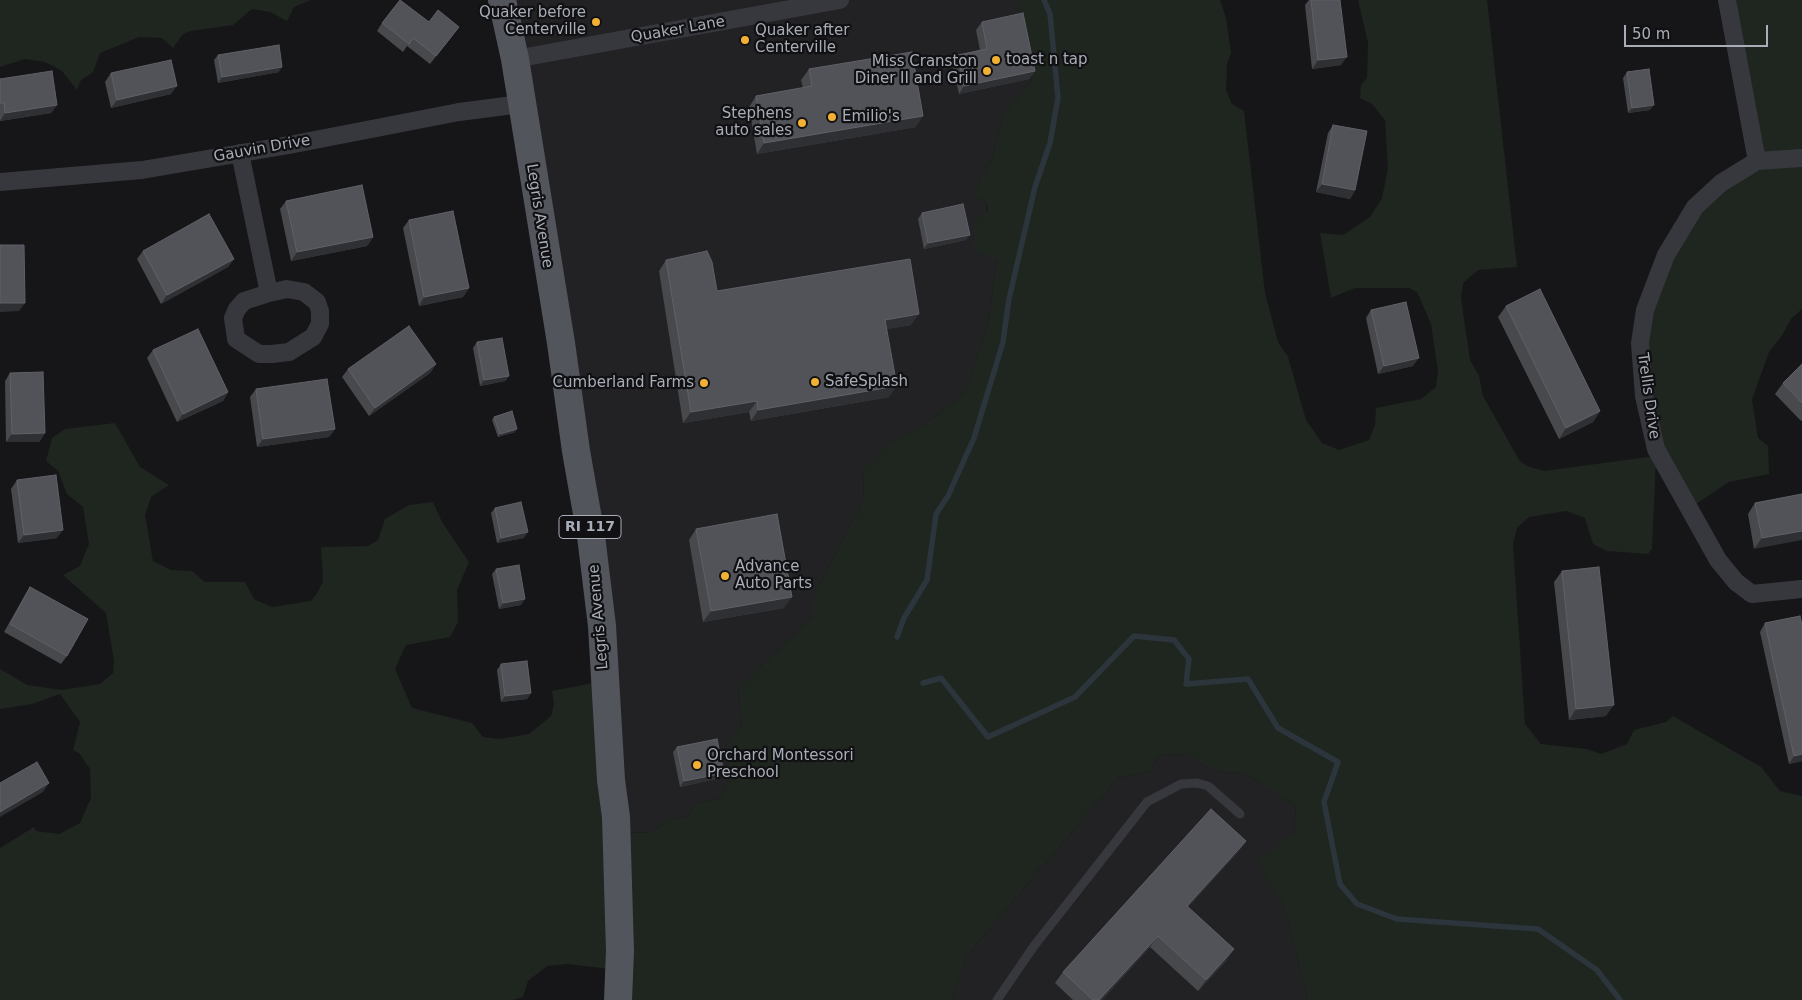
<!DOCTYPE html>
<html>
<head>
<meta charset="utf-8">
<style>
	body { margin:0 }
	#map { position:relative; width:1802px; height:1000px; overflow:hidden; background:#161618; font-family:"DejaVu Sans",sans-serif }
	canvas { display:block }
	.scale { position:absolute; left:1624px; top:25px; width:144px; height:22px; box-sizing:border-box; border:2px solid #a8adb8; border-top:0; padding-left:6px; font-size:15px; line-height:18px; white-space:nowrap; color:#a8adb8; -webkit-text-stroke:4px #111113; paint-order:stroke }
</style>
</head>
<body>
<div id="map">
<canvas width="1802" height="1000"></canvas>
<div class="scale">50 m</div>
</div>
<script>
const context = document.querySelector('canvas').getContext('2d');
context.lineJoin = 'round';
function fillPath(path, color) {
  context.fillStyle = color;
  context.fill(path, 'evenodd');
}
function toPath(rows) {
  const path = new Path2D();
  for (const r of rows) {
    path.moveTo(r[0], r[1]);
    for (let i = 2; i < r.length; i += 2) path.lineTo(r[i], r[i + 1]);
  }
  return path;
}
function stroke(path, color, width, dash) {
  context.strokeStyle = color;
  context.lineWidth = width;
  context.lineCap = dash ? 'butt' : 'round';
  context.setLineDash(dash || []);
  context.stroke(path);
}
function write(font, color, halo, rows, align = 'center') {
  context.font = font + ' "DejaVu Sans",sans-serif';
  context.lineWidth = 4.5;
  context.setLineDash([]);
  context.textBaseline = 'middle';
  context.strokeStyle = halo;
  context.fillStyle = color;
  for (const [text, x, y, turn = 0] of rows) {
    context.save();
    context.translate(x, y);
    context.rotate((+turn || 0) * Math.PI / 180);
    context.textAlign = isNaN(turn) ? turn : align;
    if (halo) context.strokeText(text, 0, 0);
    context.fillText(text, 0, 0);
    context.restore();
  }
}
fillPath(toPath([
	[494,0,1018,0,1022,19,1032,80,1003,114,992,159,972,195,985,201,997,260,988,325,966,392,926,424,890,442,864,471,863,502,814,594,814,616,738,688,742,725,729,744,729,779,721,798,693,805,689,816,669,820,650,833,614,832,599,675],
	[1164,754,1190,755,1207,767,1222,772,1244,773,1296,806,1294,832,1263,875,1283,901,1308,1000,951,1000,967,955,1032,879,1036,869,1043,866,1118,778,1151,771,1156,759]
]), '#222225');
fillPath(toPath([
	[0,0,311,0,294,7,287,21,270,12,252,9,233,25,191,31,183,34,173,48,162,38,139,37,100,53,93,72,81,80,77,90,62,71,45,62,25,59,0,67],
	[1018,0,1220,0,1226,18,1231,53,1227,64,1226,90,1232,104,1244,111,1265,293,1278,342,1288,357,1306,420,1322,443,1339,450,1369,440,1375,425,1376,408,1421,399,1436,387,1438,371,1431,324,1417,292,1409,288,1355,288,1331,298,1320,233,1343,235,1370,217,1382,198,1388,168,1385,120,1372,104,1360,98,1361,85,1367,78,1368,43,1358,0,1487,0,1517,267,1478,270,1463,283,1461,298,1470,360,1479,376,1483,396,1519,460,1527,466,1544,471,1656,456,1638,336,1691,209,1751,162,1725,0,1802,0,1802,309,1791,319,1783,334,1769,352,1752,399,1758,438,1768,446,1769,474,1729,482,1690,508,1656,461,1652,549,1648,554,1607,551,1593,544,1585,518,1566,511,1529,517,1517,528,1513,544,1525,724,1541,744,1587,749,1601,754,1627,744,1634,730,1666,722,1673,716,1761,767,1780,791,1802,796,1802,1000,1308,1000,1283,902,1263,875,1260,857,1294,833,1296,806,1244,773,1222,772,1207,767,1189,755,1164,754,1156,759,1151,771,1118,778,1043,866,1036,869,1032,879,967,955,951,1000,615,1000,610,969,567,964,547,966,528,981,523,997,513,1000,0,1000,0,848,34,827,36,831,59,834,80,823,91,798,90,769,79,753,73,750,80,722,60,694,32,704,0,709,0,669,27,685,62,690,100,684,113,673,114,661,106,613,63,575,80,566,89,544,83,507,67,494,58,471,46,461,52,438,65,429,115,423,140,467,169,485,151,497,145,515,153,561,171,570,192,571,205,582,245,582,254,599,272,607,311,601,318,592,323,581,321,547,368,546,378,540,385,519,409,505,433,502,442,522,469,562,457,590,458,622,450,637,406,645,395,669,412,708,472,723,483,737,499,739,529,734,551,716,554,705,552,691,598,682,614,832,650,833,669,820,689,816,693,805,721,798,729,779,729,744,742,725,738,688,814,616,814,594,863,502,864,469,890,442,926,424,966,392,988,325,997,260,974,251,974,222,988,210,985,201,972,195,992,159,1003,114,1032,80]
]), '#1e261f');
stroke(toPath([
	[897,637,904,618,927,580,936,514,948,496,974,438,1003,342,1009,299,1035,187,1050,143,1058,98,1050,14,1044,0],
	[923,683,941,678,988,737,1075,697,1134,636,1174,640,1189,659,1186,684,1248,679,1278,728,1338,762,1324,802,1340,884,1357,904,1397,919,1538,929,1597,970,1620,1000]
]), '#2c353c', 5.5);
stroke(toPath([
	[997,1000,1034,946,1147,802,1181,784,1197,783,1208,786,1240,814]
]), '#37383d', 9);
stroke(toPath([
	[1727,0,1757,161],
	[515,59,840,0],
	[240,153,269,293,244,301,237,309,233,318,236,339,259,354,272,354,289,352,313,337,320,324,320,311,317,302,304,292,287,289,269,293],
	[1802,158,1757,161,1721,183,1695,207,1666,255,1645,310,1640,343,1644,396,1656,449,1718,560,1736,582,1752,594,1802,589],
	[0,182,142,170,289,145,459,112,521,104]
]), '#37383d', 18);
stroke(toPath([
	[502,0,515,59,561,343,576,451,591,536,602,626,611,780,616,817,620,951,618,1000]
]), '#53555c', 28);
fillPath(toPath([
	[1309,0,1311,0,1341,65,1312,69,1305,5],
	[429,22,453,35,430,64,407,46,403,52,377,31,382,23],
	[982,22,1035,71,1029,79,959,94,952,63,958,55,980,50,976,30],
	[218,55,279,72,218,83,214,60],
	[809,69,916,127,757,154,749,107,756,96,803,88,801,80],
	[1627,72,1650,110,1628,113,1623,78],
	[111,73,171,94,111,108,105,82],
	[0,79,57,105,51,113,0,121],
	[1333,125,1355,190,1350,199,1316,192,1328,133],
	[286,201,373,237,367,246,291,261,280,209],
	[922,213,966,240,924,249,918,219],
	[409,220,469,288,463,297,419,306,403,228],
	[143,251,234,259,228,267,161,304,137,259],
	[666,260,717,291,911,325,887,329,889,397,751,421,749,412,683,423,659,271],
	[1506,306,1600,411,1593,422,1559,439,1498,317],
	[1371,310,1413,366,1378,374,1366,318],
	[477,342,509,376,505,381,480,386,473,348],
	[153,350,228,392,223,401,177,422,147,358],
	[436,364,430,373,369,416,342,377,348,369],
	[1802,364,1802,420,1801,421,1775,394,1783,383],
	[10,373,45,433,39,442,6,442,5,381],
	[256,389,335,429,329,437,257,447,250,397],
	[494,417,515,432,498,437,492,420],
	[17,480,57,538,18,543,11,489],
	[1802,494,1754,549,1748,514,1755,503],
	[495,508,524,538,497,543,491,513],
	[696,529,784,608,703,622,689,540],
	[496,569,521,605,499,609,492,574],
	[1562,571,1606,716,1569,720,1554,582],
	[30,587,67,656,61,664,4,632,25,595],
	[1765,623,1802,761,1789,764,1760,632],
	[501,664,531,693,527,699,501,702,497,670],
	[677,747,720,778,680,787,673,752],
	[1246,841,1238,852,1188,907,1227,960,1198,991,1150,947,1102,1000,1073,1000,1055,983,1063,972]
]), '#47494d');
fillPath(toPath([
	[1347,57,1341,65,1312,69,1318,60],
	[282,67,279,72,218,83,222,77],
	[1035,71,1029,79,959,94,964,86],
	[177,86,171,94,111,108,117,100],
	[57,105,51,113,0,121,5,113],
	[1654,105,1650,110,1628,113,1632,108],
	[923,116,916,127,757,154,764,143],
	[1322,184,1355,190,1350,199,1316,192],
	[970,235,966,240,924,249,928,243],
	[373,237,367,246,291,261,297,252],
	[234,259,228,267,161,304,167,295],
	[469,288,463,297,419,306,424,297],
	[0,303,25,303,19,311,0,312],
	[919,314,911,325,877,331,885,320],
	[1419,358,1413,366,1378,374,1384,366],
	[436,364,430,373,369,416,375,408],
	[509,376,505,381,480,386,484,380],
	[897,386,889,397,751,421,758,410],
	[228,392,223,401,177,422,183,414],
	[757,401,749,412,683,423,691,412],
	[1600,411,1593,422,1559,439,1566,428],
	[335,429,329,437,257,447,263,439],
	[517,429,515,432,498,437,500,434],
	[45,433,39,442,6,442,12,434],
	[63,530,57,538,18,543,24,535],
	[1802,531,1802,540,1754,549,1762,538],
	[528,532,524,538,497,543,501,538],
	[792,597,784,608,703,622,711,611],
	[525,599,521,605,499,609,503,603],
	[531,693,527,699,501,702,505,696],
	[1614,705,1606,716,1569,720,1576,709],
	[1802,754,1802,761,1789,764,1794,756],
	[724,773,720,778,680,787,684,781],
	[49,783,43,792,0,817,0,812],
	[1246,841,1238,852,1179,917,1187,906],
	[1158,936,1150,947,1102,1000,1099,1000],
	[1234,949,1227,960,1198,991,1206,980]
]), '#2f3033');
const building = toPath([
	[400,0,429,22,438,10,459,27,436,56,413,38,409,44,382,23,400,0],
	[1311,0,1340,0,1347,57,1318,60,1311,0],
	[1023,13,1035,71,964,86,958,55,987,49,982,22,1023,13],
	[279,45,282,67,222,77,218,55,279,45],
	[912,52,923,116,764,143,756,96,812,86,809,69,912,52],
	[171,60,177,86,117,100,111,73,171,60],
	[1649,69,1654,105,1632,108,1627,72,1649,69],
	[52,71,57,105,5,113,4,103,0,103,0,79,52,71],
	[1333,125,1367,131,1355,190,1322,184,1333,125],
	[362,185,373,237,297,252,286,201,362,185],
	[963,204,970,235,928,243,922,213,963,204],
	[453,211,469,288,424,297,409,220,453,211],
	[209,214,234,259,167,295,143,251,209,214],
	[0,245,24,245,25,303,0,303,0,245],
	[707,251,712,262,717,291,910,259,919,314,885,320,897,386,758,410,757,401,691,412,666,260,707,251],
	[1540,289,1600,411,1566,428,1506,306,1540,289],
	[1406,302,1419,358,1384,366,1371,310,1406,302],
	[409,326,436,364,375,408,348,369,409,326],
	[198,329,228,392,183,414,153,350,198,329],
	[502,338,509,376,484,380,477,342,502,338],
	[1802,364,1802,403,1783,383,1802,364],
	[43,372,45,433,12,434,10,373,43,372],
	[327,379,335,429,263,439,256,389,327,379],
	[512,411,517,429,500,434,494,417,512,411],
	[56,475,63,530,24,535,17,480,56,475],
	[1802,494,1802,531,1762,538,1755,503,1802,494],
	[521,502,528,532,501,538,495,508,521,502],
	[777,514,792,597,711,611,696,529,777,514],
	[519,565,525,599,503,603,496,569,519,565],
	[1599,567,1614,705,1576,709,1562,571,1599,567],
	[30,587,88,619,67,656,10,624,30,587],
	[1800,616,1802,625,1802,754,1794,756,1765,623,1800,616],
	[527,661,531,693,505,696,501,664,527,661],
	[717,739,724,773,684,781,677,747,717,739],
	[37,762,49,783,0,812,0,783,37,762],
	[1211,809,1246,841,1187,906,1234,949,1206,980,1158,936,1099,1000,1093,1000,1063,972,1211,809]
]);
fillPath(building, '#525359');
stroke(building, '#5f6168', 1);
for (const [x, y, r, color] of [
	[596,22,5,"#f2b134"],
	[745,40,5,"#f2b134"],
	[996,60,5,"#f2b134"],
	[987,71,5,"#f2b134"],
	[832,117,5,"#f2b134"],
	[802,123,5,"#f2b134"],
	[815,382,5,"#f2b134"],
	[704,383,5,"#f2b134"],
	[725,576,5,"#f2b134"],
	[697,765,5,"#f2b134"]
]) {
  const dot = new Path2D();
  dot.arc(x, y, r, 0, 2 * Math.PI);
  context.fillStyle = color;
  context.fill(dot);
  stroke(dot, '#111113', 2);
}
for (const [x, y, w] of [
	[590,527,62]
]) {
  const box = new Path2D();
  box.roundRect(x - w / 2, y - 11.5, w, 23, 4);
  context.fillStyle = '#111113';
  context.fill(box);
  stroke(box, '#a8adb8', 1);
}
write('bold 14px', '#a8adb8', null, [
	["RI 117",590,527]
]);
write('15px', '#a8adb8', '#111113', [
	["Quaker before",586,13,"right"],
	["Centerville",586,30,"right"],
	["Quaker after",755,31],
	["Centerville",755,48],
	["toast n tap",1006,60],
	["Miss Cranston",977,62,"right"],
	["Diner II and Grill",977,79,"right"],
	["Stephens",792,114,"right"],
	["auto sales",792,131,"right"],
	["Emilio's",842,117],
	["SafeSplash",825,382],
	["Cumberland Farms",694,383,"right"],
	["Advance",735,567],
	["Auto Parts",735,584],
	["Orchard Montessori",707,756],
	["Preschool",707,773]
], 'left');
write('15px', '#a8adb8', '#111113', [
	["Quaker Lane",678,30,-10],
	["Gauvin Drive",262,149,-10],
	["Legris Avenue",539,216,81],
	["Trellis Drive",1648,396,82],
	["Legris Avenue",599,617,-95]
]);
</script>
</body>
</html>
